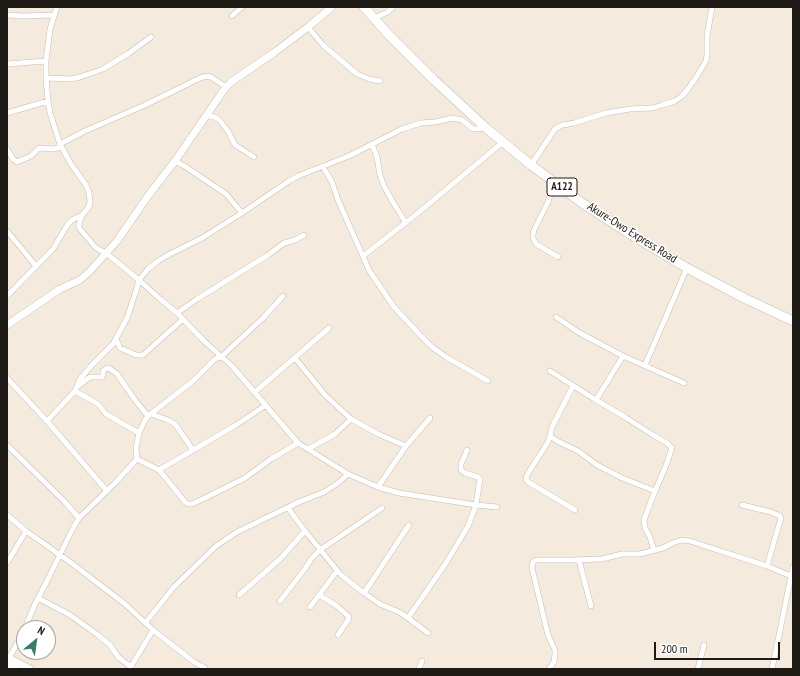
<!DOCTYPE html>
<html>
<head>
<meta charset="utf-8">
<style>
	body { margin:0 }
	#map { position:relative; width:800px; height:676px; overflow:hidden; background:#f4ebde; font-family:"PT Sans Narrow",sans-serif }
	canvas { display:block }
	.frame { position:absolute; inset:0; border:8px solid #1e1b16; pointer-events:none }
	.north { position:absolute; left:16px; top:620px; width:40px; height:40px; box-sizing:border-box; background:#fff; border:1px solid #a5a4a2; border-radius:50%; rotate:29deg; font-size:11px; font-weight:700; line-height:16px; text-align:center; color:#1e1b16 }
	.north::after { content:''; display:block; margin:auto; width:14px; height:18px; background:#397a6a; clip-path:polygon(50% 0,100% 100%,50% 72%,0 100%) }
	.scale { position:absolute; left:654px; top:642px; width:126px; height:18px; box-sizing:border-box; border:2px solid #1e1b16; border-top:0; padding-left:5px; font-size:12px; line-height:14px; white-space:nowrap; color:#1e1b16; -webkit-text-stroke:3px #fff; paint-order:stroke }
</style>
</head>
<body>
<div id="map">
<canvas width="800" height="676"></canvas>
<div class="frame"></div>
<div class="north">N</div>
<div class="scale">200 m</div>
</div>
<script>
const context = document.querySelector('canvas').getContext('2d');
context.lineJoin = 'round';
function toPath(rows) {
  const path = new Path2D();
  for (const r of rows) {
    path.moveTo(r[0], r[1]);
    for (let i = 2; i < r.length; i += 2) path.lineTo(r[i], r[i + 1]);
  }
  return path;
}
function stroke(path, color, width, dash) {
  context.strokeStyle = color;
  context.lineWidth = width;
  context.lineCap = dash ? 'butt' : 'round';
  context.setLineDash(dash || []);
  context.stroke(path);
}
function write(font, color, halo, rows, align = 'center') {
  context.font = font + ' "PT Sans Narrow",sans-serif';
  context.lineWidth = 3;
  context.setLineDash([]);
  context.textBaseline = 'middle';
  context.strokeStyle = halo;
  context.fillStyle = color;
  for (const [text, x, y, turn = 0] of rows) {
    context.save();
    context.translate(x, y);
    context.rotate((+turn || 0) * Math.PI / 180);
    context.textAlign = isNaN(turn) ? turn : align;
    if (halo) context.strokeText(text, 0, 0);
    context.fillText(text, 0, 0);
    context.restore();
  }
}
const street = toPath([
	[7,15,23,16,54,15],
	[232,16,242,7],
	[374,18,388,12,393,7],
	[308,27,323,45,357,74,369,79,380,81],
	[7,64,46,61],
	[46,78,71,79,80,77,103,69,129,53,151,37],
	[7,113,48,101],
	[207,115,217,118,221,122,228,131,235,145,254,157],
	[60,144,85,131,145,105,200,78,207,76,211,77,226,87],
	[372,144,377,157,380,175,384,186,394,204,406,223],
	[7,149,13,159,17,162,31,156,39,148,53,149,61,147],
	[175,161,186,167,226,194,242,213],
	[531,165,555,129,560,126,563,125,574,123,606,113,630,109,653,108,662,105,675,101,682,96,688,89,695,79,706,61,707,55,707,36,712,7],
	[323,167,332,182,338,200,369,270,394,307,422,337,432,347,446,357,488,381],
	[554,182,548,202,534,230,533,234,533,238,536,244,558,257],
	[82,215,79,224,79,227,80,229,96,248,106,253,139,280,160,299,177,313,205,342,232,366,298,443,348,474,378,487,399,493,425,497,476,505,497,507],
	[7,231,36,266],
	[363,256,418,213,503,142],
	[7,296,53,249,68,224,72,220,82,215,89,207,90,201,89,193,86,185,71,164,60,144,50,113,48,101,46,78,46,61,50,29,57,7],
	[177,313,197,299,268,255,284,243,295,240,304,235],
	[556,317,578,332,623,356,684,383],
	[116,339,120,348,136,355,143,355,183,319],
	[295,358,325,395,351,419,378,434,406,446],
	[645,365,687,268],
	[550,371,596,400,625,417,653,435,667,443,672,448,665,468,655,491,644,520,645,528,650,537,654,550],
	[7,378,47,421,107,491],
	[573,386,552,427,550,436,557,441,578,451,597,465,622,478,655,491],
	[77,387,90,377,102,377,103,375,103,371,107,368,109,368,117,374,135,400,148,416],
	[75,391,98,404,106,414,139,433],
	[255,392,329,328],
	[596,400,623,356],
	[151,414,168,420,175,424,193,450],
	[47,421,75,391,80,379,92,365,113,344,127,318,136,291,139,280,148,269,158,261,166,256,202,238,242,213,289,181,298,176,349,156,402,129,421,123,435,122,453,118,462,120,473,129,476,129,485,128],
	[550,436,548,442,527,475,526,479,528,482,575,510],
	[7,445,64,501,79,518],
	[308,449,335,434,351,419],
	[137,459,136,448,139,433,145,420,148,416,193,381,214,360,217,358,221,357,263,318,283,296],
	[159,470,236,425,266,405],
	[378,487,406,446,430,418],
	[742,505,771,512,780,516,781,518,767,566],
	[288,508,305,531,341,575,364,593,380,604,401,613,408,618,446,563,468,526,476,505,480,479,478,477,465,473,461,470,461,464,467,450],
	[7,515,26,531,70,562,125,604,153,630,194,662,205,668],
	[579,560,591,606],
	[7,563,26,531],
	[364,593,409,525],
	[239,595,280,559,305,531],
	[319,595,337,606,349,617,348,620,338,635],
	[38,598,70,615,98,635,110,645,118,657,131,667],
	[280,601,304,570,312,558,320,550,382,508],
	[310,607,337,571],
	[408,618,428,633],
	[146,622,174,587,216,546,237,532,299,502,324,492,338,483,348,474],
	[25,628,35,604,47,581,72,530,79,518,114,484,137,459,159,470,165,477,185,502,188,504,192,504,211,495,245,478,271,459,298,443],
	[9,658,24,631],
	[130,668,153,630],
	[419,669,422,661],
	[549,669,554,662,555,654,555,650,548,635,532,568,533,562,536,560,571,560,602,559,622,554,640,554,663,548,673,543,681,540,690,541,702,545,767,566,791,576],
	[698,669,704,645],
	[772,669,793,567]
]);
const secondary = toPath([
	[7,325,60,289,80,280,90,271,117,241,148,196,175,161,226,87,231,82,275,52,308,27,332,7],
	[7,657,30,669],
	[7,664,16,669]
]);
const highway = toPath([
	[364,7,389,35,434,80,486,128,531,165,554,182,582,203,638,239,687,268,744,298,793,321]
]);
stroke(street, '#c5bcb0', 6);
stroke(secondary, '#c5bcb0', 8);
stroke(highway, '#c5bcb0', 10);
stroke(street, '#fff', 5);
stroke(secondary, '#fff', 7);
stroke(highway, '#fff', 9);
for (const [x, y, w] of [
	[562,187,30]
]) {
  const box = new Path2D();
  box.roundRect(x - w / 2, y - 9, w, 18, 3);
  context.fillStyle = '#fff';
  context.fill(box);
  stroke(box, '#1e1b16', 1);
}
write('bold 11px', '#1e1b16', null, [
	["A122",562,187]
]);
write('12px', '#1e1b16', '#fff', [
	["Akure-Owo Express Road",632,233,32]
]);
</script>
</body>
</html>
